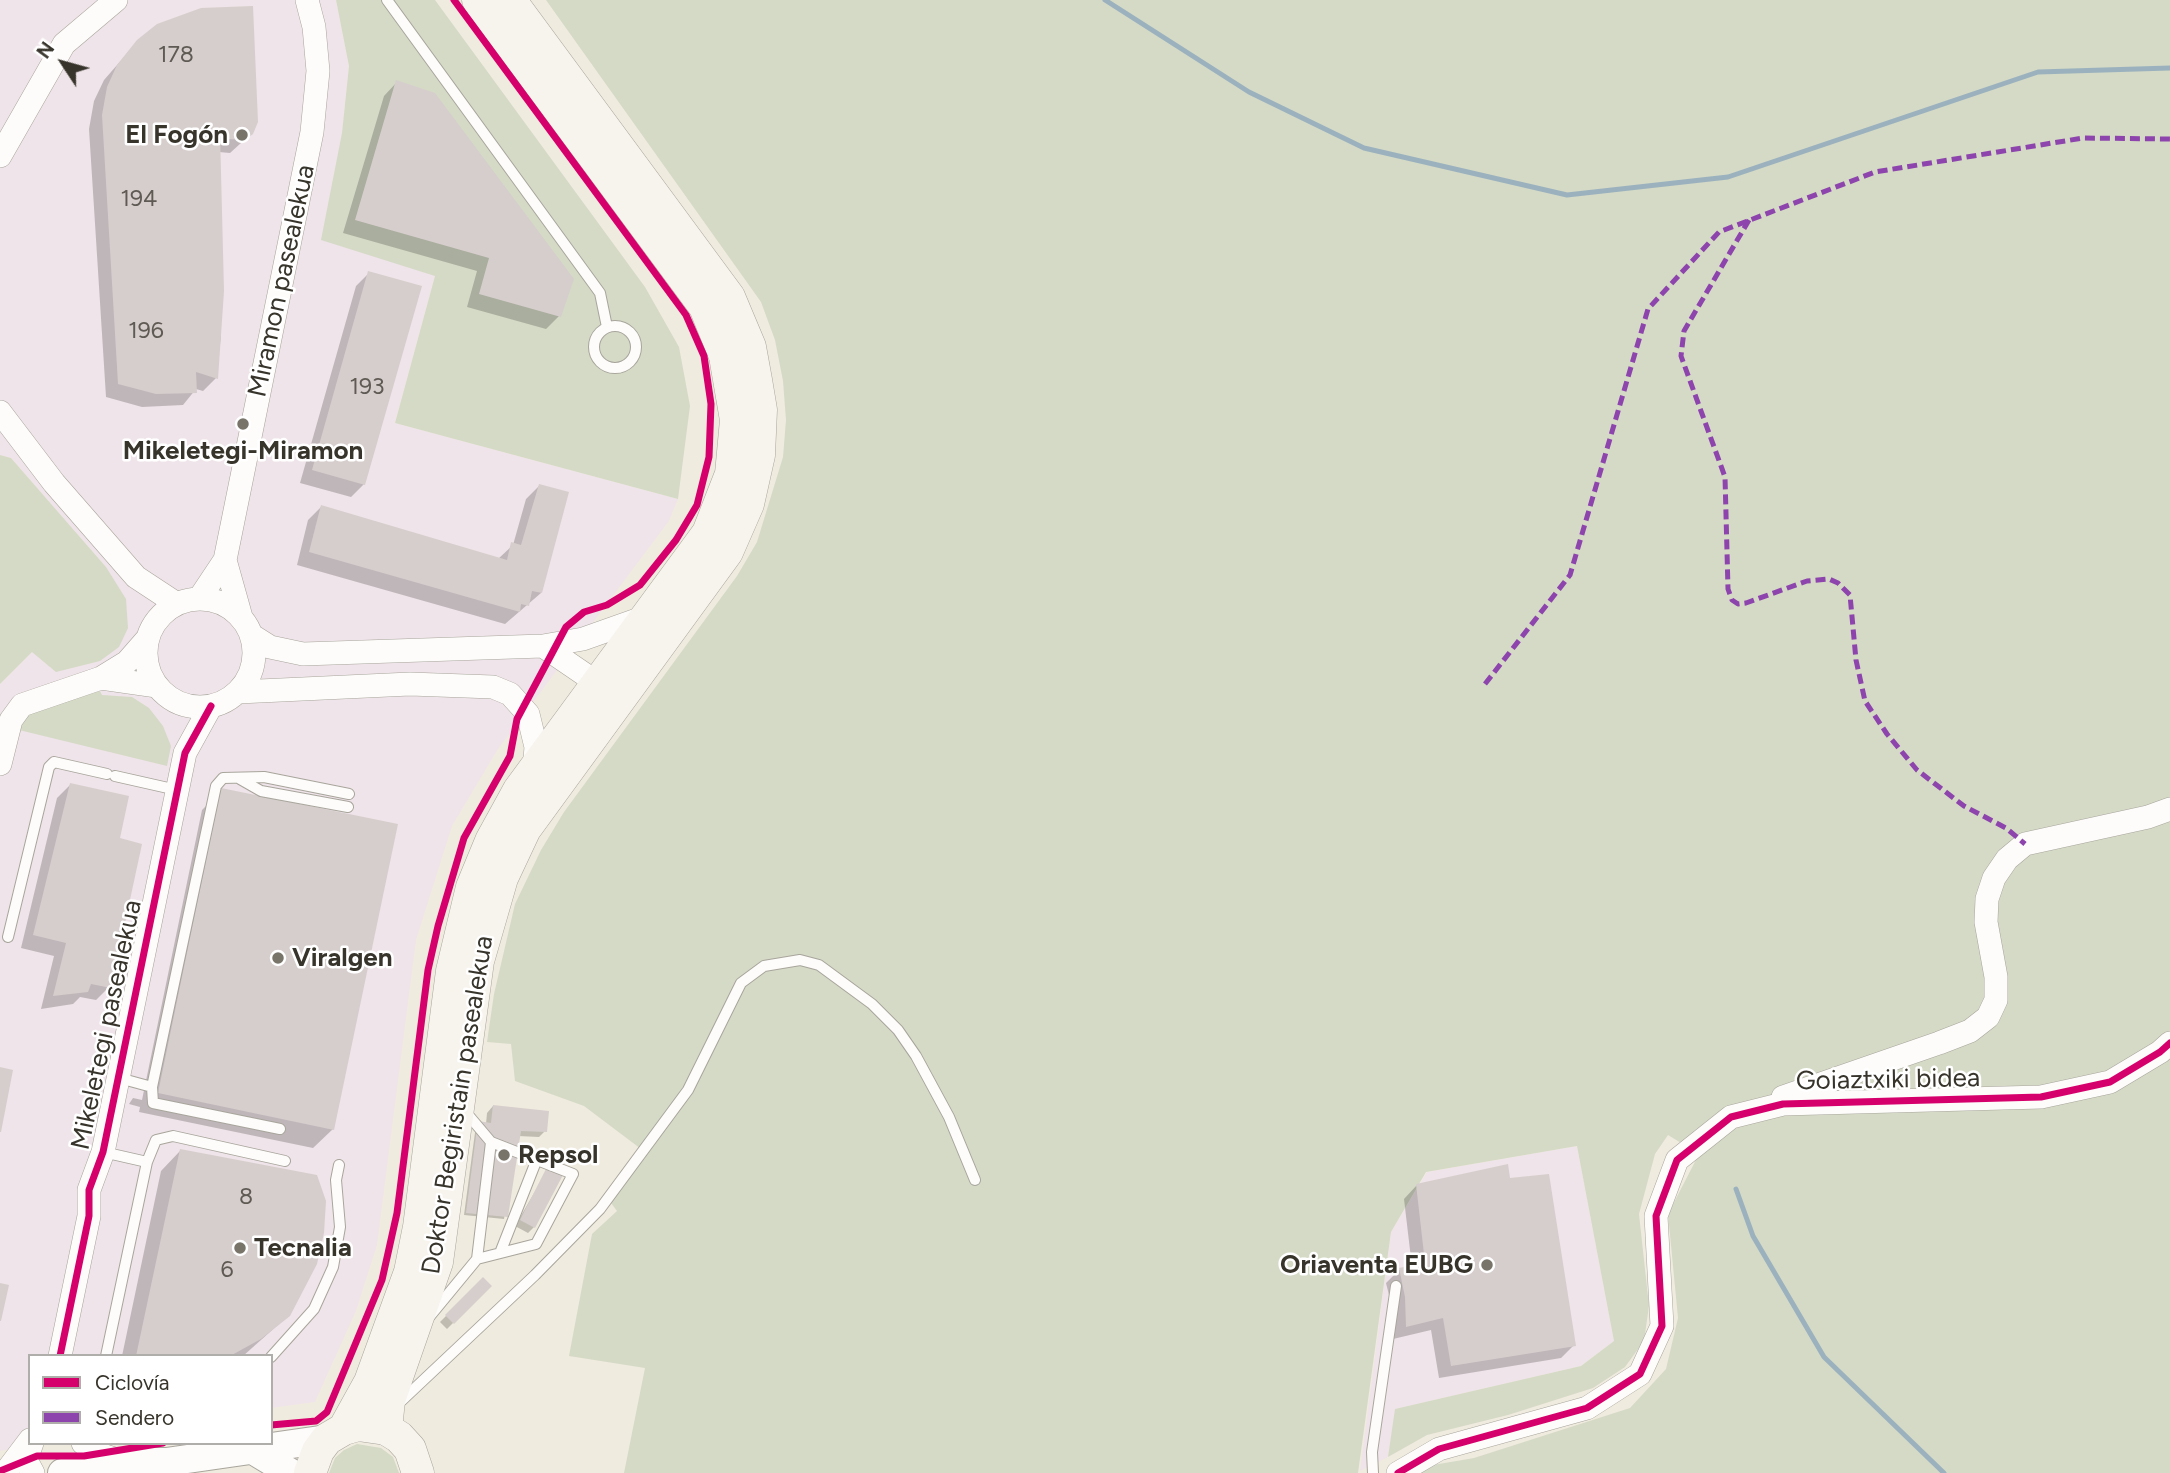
<!DOCTYPE html>
<html>
<head>
<meta charset="utf-8">
<style>
	body { margin:0 }
	#map { position:relative; width:2170px; height:1473px; overflow:hidden; background:#f0ebdf; font-family:Figtree,sans-serif }
	canvas { display:block }
	.legend { position:absolute; left:28px; top:1354px; width:245px; height:91px; box-sizing:border-box; background:#fff; border:2px solid #afaeaa; margin:0; padding:9px 12px; list-style:none; font-size:21px; color:#37342b }
	.legend li { display:flex; align-items:center; gap:14px; height:35px }
	.legend b { width:35px; border:2px solid #afaeaa }
	.north { position:absolute; left:28px; top:28px; width:70px; height:70px; -webkit-text-stroke:5px #fff; paint-order:stroke; rotate:306deg; font-size:19px; font-weight:700; line-height:28px; text-align:center; color:#37342b }
	.north::after { content:''; display:block; margin:auto; width:24px; height:32px; background:#37342b; clip-path:polygon(50% 0,100% 100%,50% 72%,0 100%) }
</style>
</head>
<body>
<div id="map">
<canvas width="2170" height="1473"></canvas>
<ul class="legend">
<li><b style="height:9px;background:#d6006c"></b>Ciclovía</li>
<li><b style="height:9px;background:#8e44ad"></b>Sendero</li>
</ul>
<div class="north">N</div>
</div>
<script>
const context = document.querySelector('canvas').getContext('2d');
context.lineJoin = 'round';
function fillPath(path, color) {
  context.fillStyle = color;
  context.fill(path, 'evenodd');
}
function toPath(rows) {
  const path = new Path2D();
  for (const r of rows) {
    if (r.length === 3) {
      path.moveTo(r[0] + r[2], r[1]);
      path.arc(r[0], r[1], r[2], 0, 2 * Math.PI);
      continue;
    }
    path.moveTo(r[0], r[1]);
    for (let i = 2; i < r.length; i += 2) path.lineTo(r[i], r[i + 1]);
  }
  return path;
}
function stroke(path, color, width, dash) {
  context.strokeStyle = color;
  context.lineWidth = width;
  context.lineCap = dash ? 'butt' : 'round';
  context.setLineDash(dash || []);
  context.stroke(path);
}
function write(font, color, halo, rows, align = 'center') {
  context.font = font + ' Figtree,sans-serif';
  context.lineWidth = 5;
  context.setLineDash([]);
  context.textBaseline = 'middle';
  context.strokeStyle = halo;
  context.fillStyle = color;
  for (const [text, x, y, turn = 0] of rows) {
    context.save();
    context.translate(x, y);
    context.rotate((+turn || 0) * Math.PI / 180);
    context.textAlign = isNaN(turn) ? turn : align;
    if (halo) context.strokeText(text, 0, 0);
    context.fillText(text, 0, 0);
    context.restore();
  }
}
fillPath(toPath([
	[0,0,336,0,349,66,342,133,435,276,395,423,678,499,669,521,498,749,452,826,416,940,377,1245,356,1311,315,1402,271,1408,271,1356,30,1356,30,1443,41,1443,0,1451,0,684,32,652,106,567,11,458,0,455],
	[1577,1146,1614,1341,1581,1366,1396,1409,1388,1457,1360,1471,1391,1232,1427,1172]
]), '#efe4e9');
fillPath(toPath([
	[336,0,435,0,645,287,679,347,690,406,678,499,395,423,435,276,321,240,342,133,349,66],
	[546,0,2170,0,2170,1473,1419,1473,1433,1465,1474,1458,1630,1408,1666,1369,1678,1318,1668,1214,1699,1154,1668,1135,1655,1154,1639,1214,1649,1306,1644,1341,1625,1367,1593,1388,1508,1415,1427,1435,1388,1457,1395,1409,1581,1366,1614,1341,1577,1146,1426,1172,1391,1232,1358,1473,624,1473,645,1368,569,1356,592,1234,617,1211,611,1203,645,1152,584,1106,515,1081,511,1044,487,1042,494,994,515,904,541,850,564,812,737,576,757,542,783,457,786,420,783,381,775,340,761,302],
	[0,455,11,458,106,567,126,599,128,628,119,647,100,661,56,672,32,652,0,684],
	[100,691,102,695,132,697,149,708,163,726,171,746,167,766,19,730,24,718,36,708],
	[357,1444,381,1448,393,1457,399,1473,329,1473,335,1458,344,1450]
]), '#d5dac6');
fillPath(toPath([
	[138,41,252,133,230,153,219,152,221,336,216,378,203,391,196,389,183,405,142,407,106,397,89,129,94,101,104,80],
	[397,82,559,316,546,329,467,307,477,271,343,233,384,96],
	[369,273,364,484,351,497,300,483,356,286],
	[539,486,541,593,505,624,297,565,308,520,321,507,498,559,513,545,526,499],
	[70,785,118,840,109,987,96,1000,80,997,73,1004,41,1009,54,956,21,948,57,798],
	[222,790,333,1129,313,1148,139,1112,140,1107,129,1104,133,1098,142,1100,202,810],
	[493,1106,545,1131,539,1137,518,1136,504,1219,464,1215,476,1125,486,1124,487,1113],
	[180,1151,289,1315,243,1356,122,1356,161,1171],
	[548,1169,534,1227,528,1233,515,1226],
	[1509,1180,1574,1345,1561,1358,1439,1378,1431,1330,1393,1339,1393,1311,1386,1283,1399,1270,1412,1267,1404,1199,1417,1185],
	[483,1279,490,1286,447,1329,440,1322]
]), '#0003');
stroke(toPath([
	[1105,0,1249,92,1364,148,1567,195,1728,177,2038,72,2170,68],
	[1736,1189,1753,1236,1824,1357,1944,1473]
]), '#9bb2be', 5);
fillPath(toPath([
	[253,6,258,122,253,134,245,140,227,139,220,133,224,291,218,379,196,372,197,393,156,394,118,384,102,115,107,87,117,65,137,40,157,24,201,8],
	[396,80,435,93,574,279,561,317,479,294,489,258,355,220],
	[368,271,422,286,365,485,312,470],
	[539,484,569,492,542,593,532,591,529,606,521,604,520,612,309,552,321,505,507,560,511,542,521,545],
	[70,783,129,796,120,838,142,844,111,988,91,984,88,992,53,996,66,943,33,935],
	[221,788,398,824,334,1130,158,1093],
	[0,1067,13,1070,1,1132,0,1132],
	[493,1105,549,1111,547,1132,521,1131,508,1217,466,1213,478,1121,491,1123],
	[180,1149,317,1175,326,1201,324,1233,317,1264,290,1316,261,1339,230,1356,136,1356],
	[1508,1164,1510,1178,1549,1174,1576,1346,1451,1366,1443,1318,1406,1327,1405,1297,1399,1268,1425,1263,1416,1184],
	[547,1167,563,1175,535,1228,520,1220],
	[483,1277,492,1286,454,1324,445,1315],
	[0,1283,9,1285,1,1321,0,1321]
]), '#d6cecc');
const service = toPath([
	[387,0,600,293,607,327],
	[615,347,21],
	[115,776,177,790],
	[240,779,261,791,348,807],
	[8,937,49,767,54,762,107,774],
	[119,1078,152,1087,153,1103,280,1129],
	[152,1087,216,786,223,778,264,777,349,794],
	[464,1110,491,1142,573,1174,536,1244,477,1259],
	[103,1152,147,1162],
	[500,1253,537,1159],
	[430,1316,477,1259,491,1142],
	[106,1356,147,1162,156,1140,173,1136,285,1161],
	[271,1357,314,1309,333,1267,340,1227,336,1180,339,1165],
	[397,1405,535,1275,600,1209,688,1090,741,983,764,966,800,960,819,965,872,1004,898,1030,916,1056,949,1117,975,1180],
	[1373,1473,1372,1452,1396,1286]
]);
const minor = toPath([
	[0,156,64,44,116,0],
	[0,412,54,483,136,577,177,604],
	[225,560,241,617],
	[199,599,225,560,312,132,318,71,314,27,307,0],
	[200,653,54],
	[251,635,270,647,303,654,543,646,583,639,645,617],
	[543,646,587,676,593,690,590,700],
	[101,678,157,686],
	[238,692,410,684,493,687,510,694,528,714,536,747,534,770],
	[0,764,11,720,22,705,101,678,127,662,148,638],
	[1783,1097,1939,1043,1970,1031,1988,1017,1996,1000,1996,977,1986,922,1987,899,1994,878,2007,859,2025,844,2148,817,2170,809],
	[60,1356,89,1216,89,1190,103,1152,185,753,211,706],
	[32,1443,26,1460,33,1473],
	[83,1443,99,1454,123,1462],
	[5,1473,30,1440],
	[1398,1473,1439,1449,1587,1408,1640,1374,1662,1326,1656,1216,1677,1160,1731,1117,1783,1104,2041,1097,2110,1082,2160,1052,2170,1043]
]);
const tertiary = toPath([
	[256,1452,291,1473],
	[62,1473,123,1462,166,1462,327,1439]
]);
const secondary = toPath([
	[344,1429,370,1382,410,1272,419,1227,452,971,472,887,491,841,519,790,708,533,731,474,736,420,725,356,705,307,478,0],
	[386,1429,389,1400,437,1262,478,961,502,878,525,829,727,552,748,504,759,455,761,410,756,380,750,347,729,297,510,0],
	[310,1473,318,1451,327,1439,344,1429,358,1425,386,1429,399,1437,410,1449,418,1473]
]);
stroke(service, '#a8a59c', 12);
stroke(minor, '#a8a59c', 24);
stroke(tertiary, '#a8a59c', 30);
stroke(secondary, '#a8a59c', 33);
stroke(service, '#fdfcfa', 10);
stroke(minor, '#fdfcfa', 23);
stroke(tertiary, '#fdfcfa', 28);
stroke(secondary, '#f7f3ed', 32);
stroke(toPath([
	[1749,220,1684,331,1681,356,1725,477,1728,589,1732,600,1738,604,1746,603,1807,581,1829,579,1838,583,1850,595,1856,660,1865,701,1887,734,1917,770,1964,806,2006,828,2025,844],
	[1485,684,1570,575,1648,309,1719,232,1875,172,2083,138,2170,139]
]), '#8e44ad', 5, [10, 5]);
stroke(toPath([
	[60,1356,89,1216,89,1190,103,1152,185,753,211,706],
	[271,1425,316,1421,327,1412,382,1280,397,1213,428,970,438,926,464,838,510,756,517,719,566,627,584,612,607,605,640,585,676,540,697,505,709,457,711,404,704,356,686,315,454,0],
	[0,1471,37,1456,84,1456,163,1443],
	[1398,1473,1439,1449,1587,1408,1640,1374,1662,1326,1656,1216,1677,1160,1731,1117,1783,1104,2041,1097,2110,1082,2160,1052,2170,1043]
]), '#d6006c', 7);
for (const [x, y, r, color] of [
	[242,135,7,"#78746a"],
	[243,424,7,"#78746a"],
	[278,958,7,"#78746a"],
	[504,1155,7,"#78746a"],
	[240,1248,7,"#78746a"],
	[1487,1265,7,"#78746a"]
]) {
  const dot = new Path2D();
  dot.arc(x, y, r, 0, 2 * Math.PI);
  context.fillStyle = color;
  context.fill(dot);
  stroke(dot, '#fff', 2.5);
}
write('23px', '#5f5a53', null, [
	["178",176,55],
	["194",139,199],
	["196",146,331],
	["193",367,387],
	["8",246,1197],
	["6",227,1270]
]);
write('bold 26px', '#37342b', '#fff', [
	["El Fogón",228,135,"right"],
	["Mikeletegi-Miramon",243,451,"center"],
	["Viralgen",292,958],
	["Repsol",518,1155],
	["Tecnalia",254,1248],
	["Oriaventa EUBG",1473,1265,"right"]
], 'left');
write('26px', '#37342b', '#fff', [
	["Miramon pasealekua",282,281,-78],
	["Mikeletegi pasealekua",107,1025,-78],
	["Goiaztxiki bidea",1888,1080,-1],
	["Doktor Begiristain pasealekua",458,1105,-81]
]);
</script>
</body>
</html>
